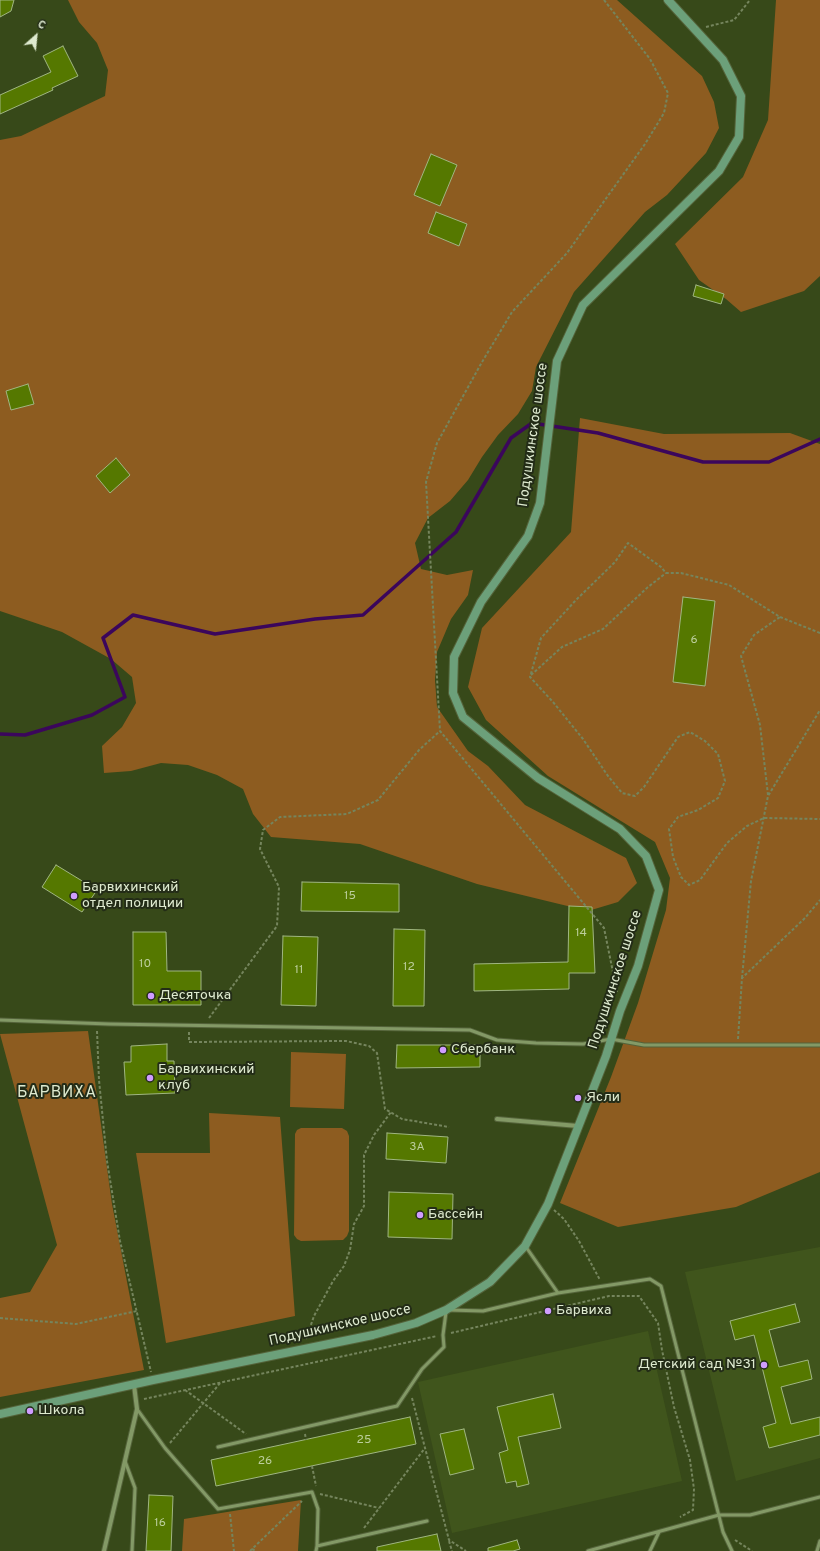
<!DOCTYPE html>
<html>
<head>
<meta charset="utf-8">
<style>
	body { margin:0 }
	#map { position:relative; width:820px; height:1551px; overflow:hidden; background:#374919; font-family:Overpass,sans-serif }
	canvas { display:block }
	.north { position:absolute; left:16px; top:16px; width:40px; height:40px; -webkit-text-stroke:3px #232c17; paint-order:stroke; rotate:27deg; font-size:11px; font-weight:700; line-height:16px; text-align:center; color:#deeacf }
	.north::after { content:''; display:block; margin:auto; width:14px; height:18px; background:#deeacf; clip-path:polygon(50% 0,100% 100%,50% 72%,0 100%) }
</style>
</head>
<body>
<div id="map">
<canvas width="820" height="1551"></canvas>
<div class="north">С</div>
</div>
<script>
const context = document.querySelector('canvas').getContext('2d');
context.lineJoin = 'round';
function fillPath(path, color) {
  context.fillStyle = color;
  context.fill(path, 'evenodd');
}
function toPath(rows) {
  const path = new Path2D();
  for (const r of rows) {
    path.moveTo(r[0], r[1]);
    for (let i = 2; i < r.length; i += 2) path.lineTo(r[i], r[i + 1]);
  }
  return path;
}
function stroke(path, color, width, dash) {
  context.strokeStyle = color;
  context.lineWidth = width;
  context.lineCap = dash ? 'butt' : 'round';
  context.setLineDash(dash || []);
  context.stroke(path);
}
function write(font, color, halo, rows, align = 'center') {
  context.font = font + ' Overpass,sans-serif';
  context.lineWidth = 4;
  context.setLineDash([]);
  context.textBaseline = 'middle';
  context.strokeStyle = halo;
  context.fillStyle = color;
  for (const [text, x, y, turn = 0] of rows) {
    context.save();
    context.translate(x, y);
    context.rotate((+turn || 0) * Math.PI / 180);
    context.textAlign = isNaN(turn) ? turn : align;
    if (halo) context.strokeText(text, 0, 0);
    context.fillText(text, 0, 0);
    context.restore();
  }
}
fillPath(toPath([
	[820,1247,820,1458,736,1481,685,1272],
	[648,1331,682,1481,452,1533,418,1382]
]), '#40551c');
fillPath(toPath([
	[68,0,617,0,702,76,714,102,719,128,706,153,667,195,645,212,574,292,536,367,532,391,518,414,498,435,482,457,468,480,450,501,428,518,415,543,421,569,447,575,473,570,468,595,451,619,437,652,435,680,437,707,468,751,488,766,525,805,626,858,637,883,618,902,588,911,477,884,360,844,271,837,253,814,243,789,217,775,188,765,161,763,131,771,104,773,102,746,122,727,136,703,132,677,111,659,62,632,0,611,0,140,21,136,105,96,108,70,97,43,79,22],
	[776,0,820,0,820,276,804,291,741,312,726,299,699,280,675,244,743,177,768,120],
	[580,418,664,434,790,433,820,444,820,1172,736,1207,618,1227,560,1203,611,1077,638,1003,666,910,670,878,655,842,548,776,486,720,468,687,482,628,571,532],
	[88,1031,112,1204,144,1370,0,1397,0,1298,30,1292,57,1245,0,1034],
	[291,1052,346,1054,344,1109,290,1107],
	[209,1113,280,1117,295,1316,166,1343,136,1153,210,1153],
	[301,1128,342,1128,347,1131,349,1136,349,1231,347,1236,343,1240,301,1241,297,1239,294,1235,295,1134,297,1130],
	[301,1500,298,1551,182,1551,184,1519]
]), '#8d5c20');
stroke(toPath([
	[0,734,25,735,92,715,125,697,103,638,133,615,215,634,315,619,363,615,456,532,511,438,532,423,598,433,703,462,769,462,820,439]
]), '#3b065c', 3.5);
const building = toPath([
	[0,0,14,0,11,11,0,17,0,0],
	[63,46,78,76,52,88,53,90,0,114,0,95,51,72,43,56,63,46],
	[431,154,457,165,440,206,414,195,431,154],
	[436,212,467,224,459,246,428,233,436,212],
	[696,285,724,294,721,304,693,296,696,285],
	[28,384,34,404,11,410,6,391,28,384],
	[116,458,130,475,110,493,96,476,116,458],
	[683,597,715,601,705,686,673,682,683,597],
	[56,865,97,890,82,912,42,887,56,865],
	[302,882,399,884,399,912,301,911,302,882],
	[569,906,592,907,595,973,569,973,569,989,474,991,474,964,568,962,569,906],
	[394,929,425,930,424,1006,393,1006,394,929],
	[133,932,166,932,167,971,201,971,201,1005,133,1005,133,932],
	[283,936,318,937,316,1006,281,1005,283,936],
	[167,1044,167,1061,174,1061,175,1093,126,1095,124,1062,131,1062,131,1046,167,1044],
	[397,1045,480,1045,480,1067,396,1068,397,1045],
	[387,1133,448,1137,446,1163,386,1159,387,1133],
	[389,1192,453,1194,452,1239,388,1237,389,1192],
	[795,1304,800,1322,769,1330,779,1367,808,1360,812,1379,781,1387,791,1424,820,1417,820,1435,769,1448,763,1427,776,1423,754,1335,735,1340,730,1321,795,1304],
	[553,1394,561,1428,518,1437,529,1484,517,1487,516,1481,506,1483,499,1453,508,1450,497,1407,553,1394],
	[410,1417,416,1444,216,1486,211,1460,410,1417],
	[464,1429,474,1469,450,1475,440,1434,464,1429],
	[149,1495,173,1496,171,1551,146,1551,149,1495],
	[437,1534,441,1551,377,1551,377,1547,437,1534],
	[517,1540,520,1549,513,1551,488,1551,488,1548,517,1540]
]);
fillPath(building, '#557800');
stroke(building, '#a0b682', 1);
const lane = toPath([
	[0,1020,109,1024,470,1030,497,1040,536,1043,583,1044,611,1039,644,1045,820,1045],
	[526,1247,558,1293],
	[449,1310,483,1311,558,1293,650,1279,661,1286,723,1532,732,1551],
	[137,1409,165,1448,218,1509,312,1492,318,1509,317,1546],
	[218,1447,397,1406,422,1369,444,1347,443,1335,446,1312],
	[125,1461,135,1488,132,1551],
	[316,1551,317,1546,427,1521],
	[588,1551,719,1515,750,1515,820,1497],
	[650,1551,659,1532],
	[817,1551,820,1541]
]);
const street = toPath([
	[497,1119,578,1126],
	[104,1551,137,1409,134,1385]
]);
const secondary = toPath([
	[0,1414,153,1380,373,1335,416,1323,446,1310,490,1282,525,1246,548,1204,606,1056,620,1011,638,966,659,890,646,856,620,829,538,778,463,717,453,693,454,657,481,602,528,536,540,503,557,361,583,305,719,171,739,137,741,96,723,60,668,0]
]);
stroke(lane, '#54633a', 5);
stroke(street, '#54633a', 6);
stroke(secondary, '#54633a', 10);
stroke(toPath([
	[604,0,650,59,668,93,664,113,645,144,567,253,512,312,482,362,437,443,426,482,440,731,604,928,617,992],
	[706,27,734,20,750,0],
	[820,633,780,617,729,585,681,573,666,573,661,567,628,543,615,562,576,600,541,638,530,677,553,702,583,739,608,776,622,793,635,796,644,787,678,737,690,732,705,741,718,754,725,781,718,798,698,810,678,817,669,829,673,857,681,877,689,885,700,880,727,843,747,826,764,818,820,819],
	[531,675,562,647,603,629,648,587,666,573],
	[768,795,760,725,741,656,754,635,780,617],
	[742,978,751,881,768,796,820,710],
	[209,1018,277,926,279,887,260,849,263,830,280,817,347,814,378,800,419,750,440,731],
	[97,1031,99,1080,107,1161,120,1241,151,1372],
	[189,1032,189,1042,346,1041,369,1046,377,1053,385,1109,402,1119,449,1127],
	[738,1039,742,978,805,918,820,900],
	[554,1210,564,1219,579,1241,600,1280],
	[0,1318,76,1324,137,1311],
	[451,1333,609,1296,639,1296,658,1323,662,1350,674,1407,690,1460,694,1489,693,1510,680,1517],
	[306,1339,314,1316,333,1281,344,1266,350,1250,354,1224,364,1206,364,1155,374,1135,391,1112],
	[185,1390,246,1434],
	[412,1398,449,1540,466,1551],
	[144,1399,437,1336],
	[305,1434,306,1440],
	[170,1443,221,1382],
	[312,1466,316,1486],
	[320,1494,379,1508],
	[230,1514,234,1551],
	[364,1528,425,1448],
	[735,1540,752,1551],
	[449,1541,452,1551],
	[252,1549,256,1551],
	[250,1551,302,1501]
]), '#75855d', 2, [3, 2]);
stroke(lane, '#839966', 3);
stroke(street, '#839966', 4);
stroke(secondary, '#6ca07a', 8);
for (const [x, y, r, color] of [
	[74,896,4,"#d09dff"],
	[151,996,4,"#d09dff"],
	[443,1050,4,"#d09dff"],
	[150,1078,4,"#d09dff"],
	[578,1098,4,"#d09dff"],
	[420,1215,4,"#d09dff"],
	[548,1311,4,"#d09dff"],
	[764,1365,4,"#d09dff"],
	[30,1411,4,"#d09dff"]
]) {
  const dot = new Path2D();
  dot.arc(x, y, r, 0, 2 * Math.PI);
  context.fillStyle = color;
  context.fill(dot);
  stroke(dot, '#232c17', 1.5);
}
write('12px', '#bcce9b', null, [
	["6",694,641],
	["15",350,897],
	["14",581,934],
	["10",145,965],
	["12",409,968],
	["11",299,971],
	["3А",417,1148],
	["25",364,1441],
	["26",265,1462],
	["16",160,1524]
]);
write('14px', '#deeacf', '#232c17', [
	["Подушкинское шоссе",534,435,-82],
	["Подушкинское шоссе",616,980,-72],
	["Подушкинское шоссе",340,1326,-13]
]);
write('14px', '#deeacf', '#232c17', [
	["Барвихинский",82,888],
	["отдел полиции",82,904],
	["Десяточка",159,996],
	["Сбербанк",451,1050],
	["Барвихинский",158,1070],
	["клуб",158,1086],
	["Ясли",586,1098],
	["Бассейн",428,1215],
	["Барвиха",556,1311],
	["Детский сад №31",756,1365,"right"],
	["Школа",38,1411]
], 'left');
context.letterSpacing = '1px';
write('16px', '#deeacf', '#232c17', [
	["БАРВИХА",57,1094]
]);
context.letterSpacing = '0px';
</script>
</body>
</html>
